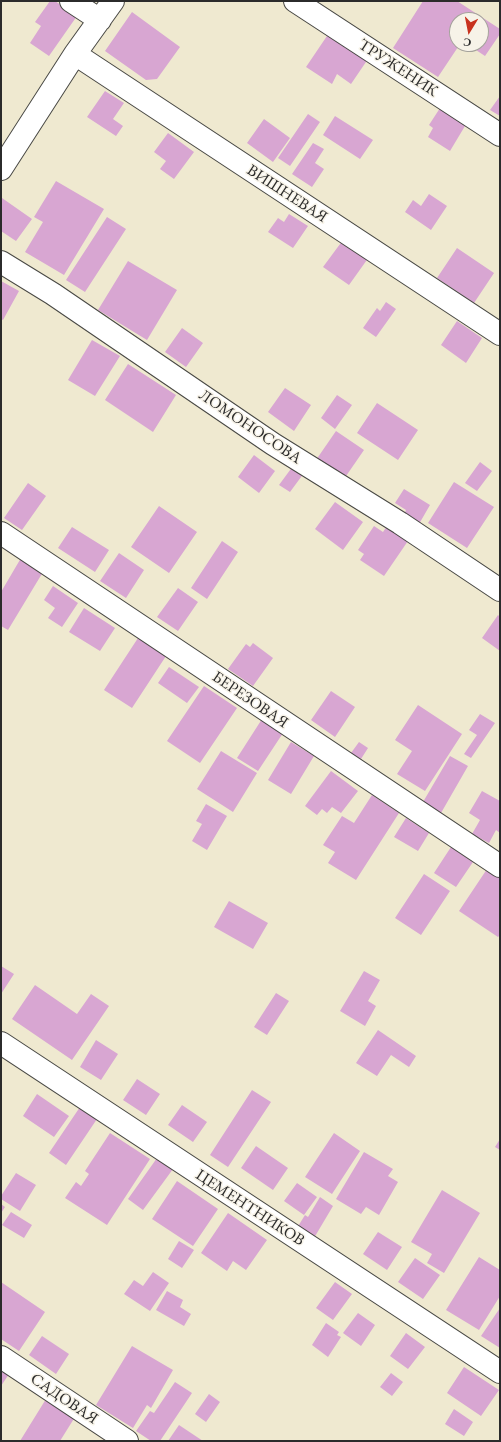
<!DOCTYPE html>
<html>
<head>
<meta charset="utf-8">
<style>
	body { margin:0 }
	#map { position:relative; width:501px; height:1442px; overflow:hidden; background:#efe9d0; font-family:"EB Garamond",serif }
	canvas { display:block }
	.frame { position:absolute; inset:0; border:2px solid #2b2b2b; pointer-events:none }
	.north { position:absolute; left:449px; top:12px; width:40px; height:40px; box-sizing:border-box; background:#f7f3e8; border:1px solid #a5a39c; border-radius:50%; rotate:190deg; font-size:11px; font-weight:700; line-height:16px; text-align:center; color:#2b2b2b }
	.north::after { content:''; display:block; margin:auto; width:14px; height:18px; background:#c8321e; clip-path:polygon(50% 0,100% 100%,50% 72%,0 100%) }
</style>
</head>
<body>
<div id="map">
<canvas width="501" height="1442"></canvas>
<div class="frame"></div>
<div class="north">С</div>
</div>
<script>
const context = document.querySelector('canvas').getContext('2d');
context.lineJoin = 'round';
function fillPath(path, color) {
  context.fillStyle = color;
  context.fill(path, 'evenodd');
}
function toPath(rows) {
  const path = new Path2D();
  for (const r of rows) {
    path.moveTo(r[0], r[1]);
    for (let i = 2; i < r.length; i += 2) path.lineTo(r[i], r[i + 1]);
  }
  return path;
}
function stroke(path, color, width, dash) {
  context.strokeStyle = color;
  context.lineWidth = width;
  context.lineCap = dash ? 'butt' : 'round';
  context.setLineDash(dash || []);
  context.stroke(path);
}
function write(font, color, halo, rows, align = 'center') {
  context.font = font + ' "EB Garamond",serif';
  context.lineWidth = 3;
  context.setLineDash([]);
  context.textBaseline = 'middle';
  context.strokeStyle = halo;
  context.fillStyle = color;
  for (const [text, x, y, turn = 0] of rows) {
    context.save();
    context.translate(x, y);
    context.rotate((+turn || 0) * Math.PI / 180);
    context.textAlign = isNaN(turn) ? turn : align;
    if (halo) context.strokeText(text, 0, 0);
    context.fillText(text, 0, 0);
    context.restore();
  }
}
fillPath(toPath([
	[50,1,55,1,77,16,49,56,30,43,41,26,35,22],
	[423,1,457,1,500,29,500,34,485,56,467,44,481,44,481,20,457,20,457,44,460,44,438,77,393,48],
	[132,12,180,47,157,79,146,80,105,51],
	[329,33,368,59,351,84,337,74,332,84,306,67],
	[105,91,124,103,113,119,123,126,116,136,87,117],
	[500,96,500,116,490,110],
	[442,105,468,121,450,151,428,137,433,128,429,125],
	[308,114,320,122,290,166,278,158],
	[335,116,373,140,360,159,323,135],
	[264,119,290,138,273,162,247,143],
	[168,133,194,152,174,179,160,169,166,161,154,152],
	[313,143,324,149,315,163,324,169,312,187,292,174],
	[56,181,104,209,64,275,25,252,43,222,34,217],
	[429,194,447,206,431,230,405,212,413,200,421,206],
	[2,198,32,219,16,241,1,231],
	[289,214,308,226,293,248,268,232,278,218,284,222],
	[107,217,126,229,85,292,66,280],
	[343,240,369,257,349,285,323,267],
	[457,248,494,273,474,303,437,278],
	[128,261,177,290,147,340,98,310],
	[1,281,19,291,3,320,1,319],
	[386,302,396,309,376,337,363,328,377,308,380,311],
	[457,321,482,338,466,363,441,345],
	[182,328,203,343,186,367,165,352],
	[92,340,120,356,95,396,68,380],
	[128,364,176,395,153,432,105,400],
	[285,388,311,405,294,431,268,412],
	[337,395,352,405,335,429,321,418],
	[377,403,418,430,398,460,357,433],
	[336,431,364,450,344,479,316,460],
	[254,455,275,471,259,493,238,477],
	[480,462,492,471,477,491,465,483],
	[293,466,304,473,290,492,279,485],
	[454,482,494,507,467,548,428,523],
	[28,483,46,496,22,530,4,518],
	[404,489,430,505,419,524,404,515,406,510,395,503],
	[335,502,363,522,343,550,315,529],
	[159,506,197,532,169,573,131,547],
	[389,523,410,538,384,576,360,560,364,554,358,550,374,526,383,532],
	[72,527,109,550,95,572,58,548],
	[222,541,238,552,207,599,191,588],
	[119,553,144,570,126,598,100,581],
	[21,558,43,572,8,630,1,626,1,592],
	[53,586,78,603,62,627,48,618,55,608,44,600],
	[178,588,198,602,178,631,157,617],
	[84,608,115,628,100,651,69,632],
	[498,615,500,617,500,651,482,638],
	[138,638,166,656,132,708,104,690],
	[253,643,273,658,253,686,228,669,246,644,250,647],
	[169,667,199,687,187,703,158,683],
	[204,686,237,708,200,763,167,741],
	[331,691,355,707,335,737,311,720],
	[418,705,462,734,425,791,397,774,412,751,395,740],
	[480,714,495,723,471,758,464,754,477,735,469,730],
	[262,719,283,733,258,771,237,758],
	[291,742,314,756,291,794,268,780],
	[359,742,368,748,361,759,351,753],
	[221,751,257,773,233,812,197,789],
	[450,756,468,766,441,813,423,802],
	[331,771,358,791,341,813,332,807,327,813,322,809,317,815,305,806],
	[482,791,500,801,500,833,496,830,489,843,472,834,480,820,469,813],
	[372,795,399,813,356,880,328,863,335,852,323,845,342,816,354,823],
	[206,804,227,816,207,850,192,841,202,824,196,821],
	[406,818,429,833,418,851,394,837],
	[451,847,473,862,456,887,434,873],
	[489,866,500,873,500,935,498,937,459,911],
	[424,874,450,891,421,935,395,918],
	[229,901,268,923,253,949,214,927],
	[1,966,14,974,1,994],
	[364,971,380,980,368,1001,376,1006,365,1026,340,1011],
	[35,985,77,1014,91,994,109,1006,72,1060,12,1019],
	[276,993,289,1001,267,1035,254,1027],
	[378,1030,416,1056,409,1067,391,1055,377,1076,356,1063],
	[96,1040,118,1054,101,1080,80,1067],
	[137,1079,160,1094,146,1115,123,1100],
	[252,1090,271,1102,228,1167,210,1155],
	[37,1094,69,1116,54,1137,23,1116],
	[182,1105,207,1122,193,1142,168,1125],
	[80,1107,97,1119,66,1165,49,1153],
	[110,1133,150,1159,107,1225,65,1198,76,1182,81,1186,89,1174,85,1171],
	[334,1133,360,1151,332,1194,305,1177],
	[500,1139,500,1150,495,1147],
	[256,1146,288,1168,273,1190,241,1168],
	[364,1152,393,1169,388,1176,398,1182,379,1215,366,1207,361,1214,336,1199],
	[157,1158,173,1169,143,1210,128,1199],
	[16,1173,36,1185,20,1211,1,1199,1,1196],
	[177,1181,218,1209,193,1246,152,1219],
	[297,1183,317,1197,304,1215,284,1201],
	[442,1190,480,1213,444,1273,427,1263,432,1254,411,1242],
	[320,1197,333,1206,314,1238,297,1228,305,1215,308,1217],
	[1,1204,5,1207,1,1213],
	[11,1212,32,1225,24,1238,2,1225],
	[228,1213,267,1240,246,1270,233,1261,227,1271,201,1253],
	[378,1232,402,1247,387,1270,363,1254],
	[179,1241,194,1250,182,1268,168,1259],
	[479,1257,500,1270,500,1296,479,1330,446,1310],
	[415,1258,440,1275,423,1299,398,1282],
	[153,1272,169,1283,150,1311,124,1294,134,1280,143,1286],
	[1,1282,45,1312,19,1351,1,1339],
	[335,1282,352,1294,333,1320,316,1308],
	[167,1291,183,1300,180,1307,191,1314,184,1326,156,1310],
	[500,1308,500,1348,481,1336],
	[358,1313,375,1325,361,1346,343,1333],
	[326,1323,339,1332,337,1335,341,1337,328,1357,312,1345],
	[406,1333,425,1347,408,1369,390,1356],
	[42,1336,69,1354,56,1374,29,1355],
	[132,1346,173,1370,151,1408,147,1405,133,1428,96,1405],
	[464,1367,499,1390,481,1416,447,1393],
	[1,1368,9,1374,1,1386],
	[391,1373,403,1382,392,1396,380,1387],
	[175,1382,192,1393,160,1441,151,1441,136,1431,150,1411,154,1413],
	[209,1394,220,1402,206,1422,195,1414],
	[46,1399,75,1417,60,1441,20,1441],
	[454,1409,473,1422,464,1436,445,1424],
	[179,1425,203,1441,168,1441]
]), '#d8a6d2');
const street = toPath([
	[71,1,100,20],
	[295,1,500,135],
	[75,54,500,334],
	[1,169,75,54,113,1],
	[1,262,53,294,273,444,400,523,500,590],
	[1,533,500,866],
	[1,1043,500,1372],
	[1,1357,127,1441]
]);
stroke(street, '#484844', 24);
stroke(street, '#fff', 22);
write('16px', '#2b2b2b', '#f7f3e8', [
	["ТРУЖЕНИК",398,68,33],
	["ВИШНЕВАЯ",287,194,33],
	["ЛОМОНОСОВА",250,427,34],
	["БЕРЕЗОВАЯ",250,700,34],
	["ЦЕМЕНТНИКОВ",250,1208,33],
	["САДОВАЯ",64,1399,34]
]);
</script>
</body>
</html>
